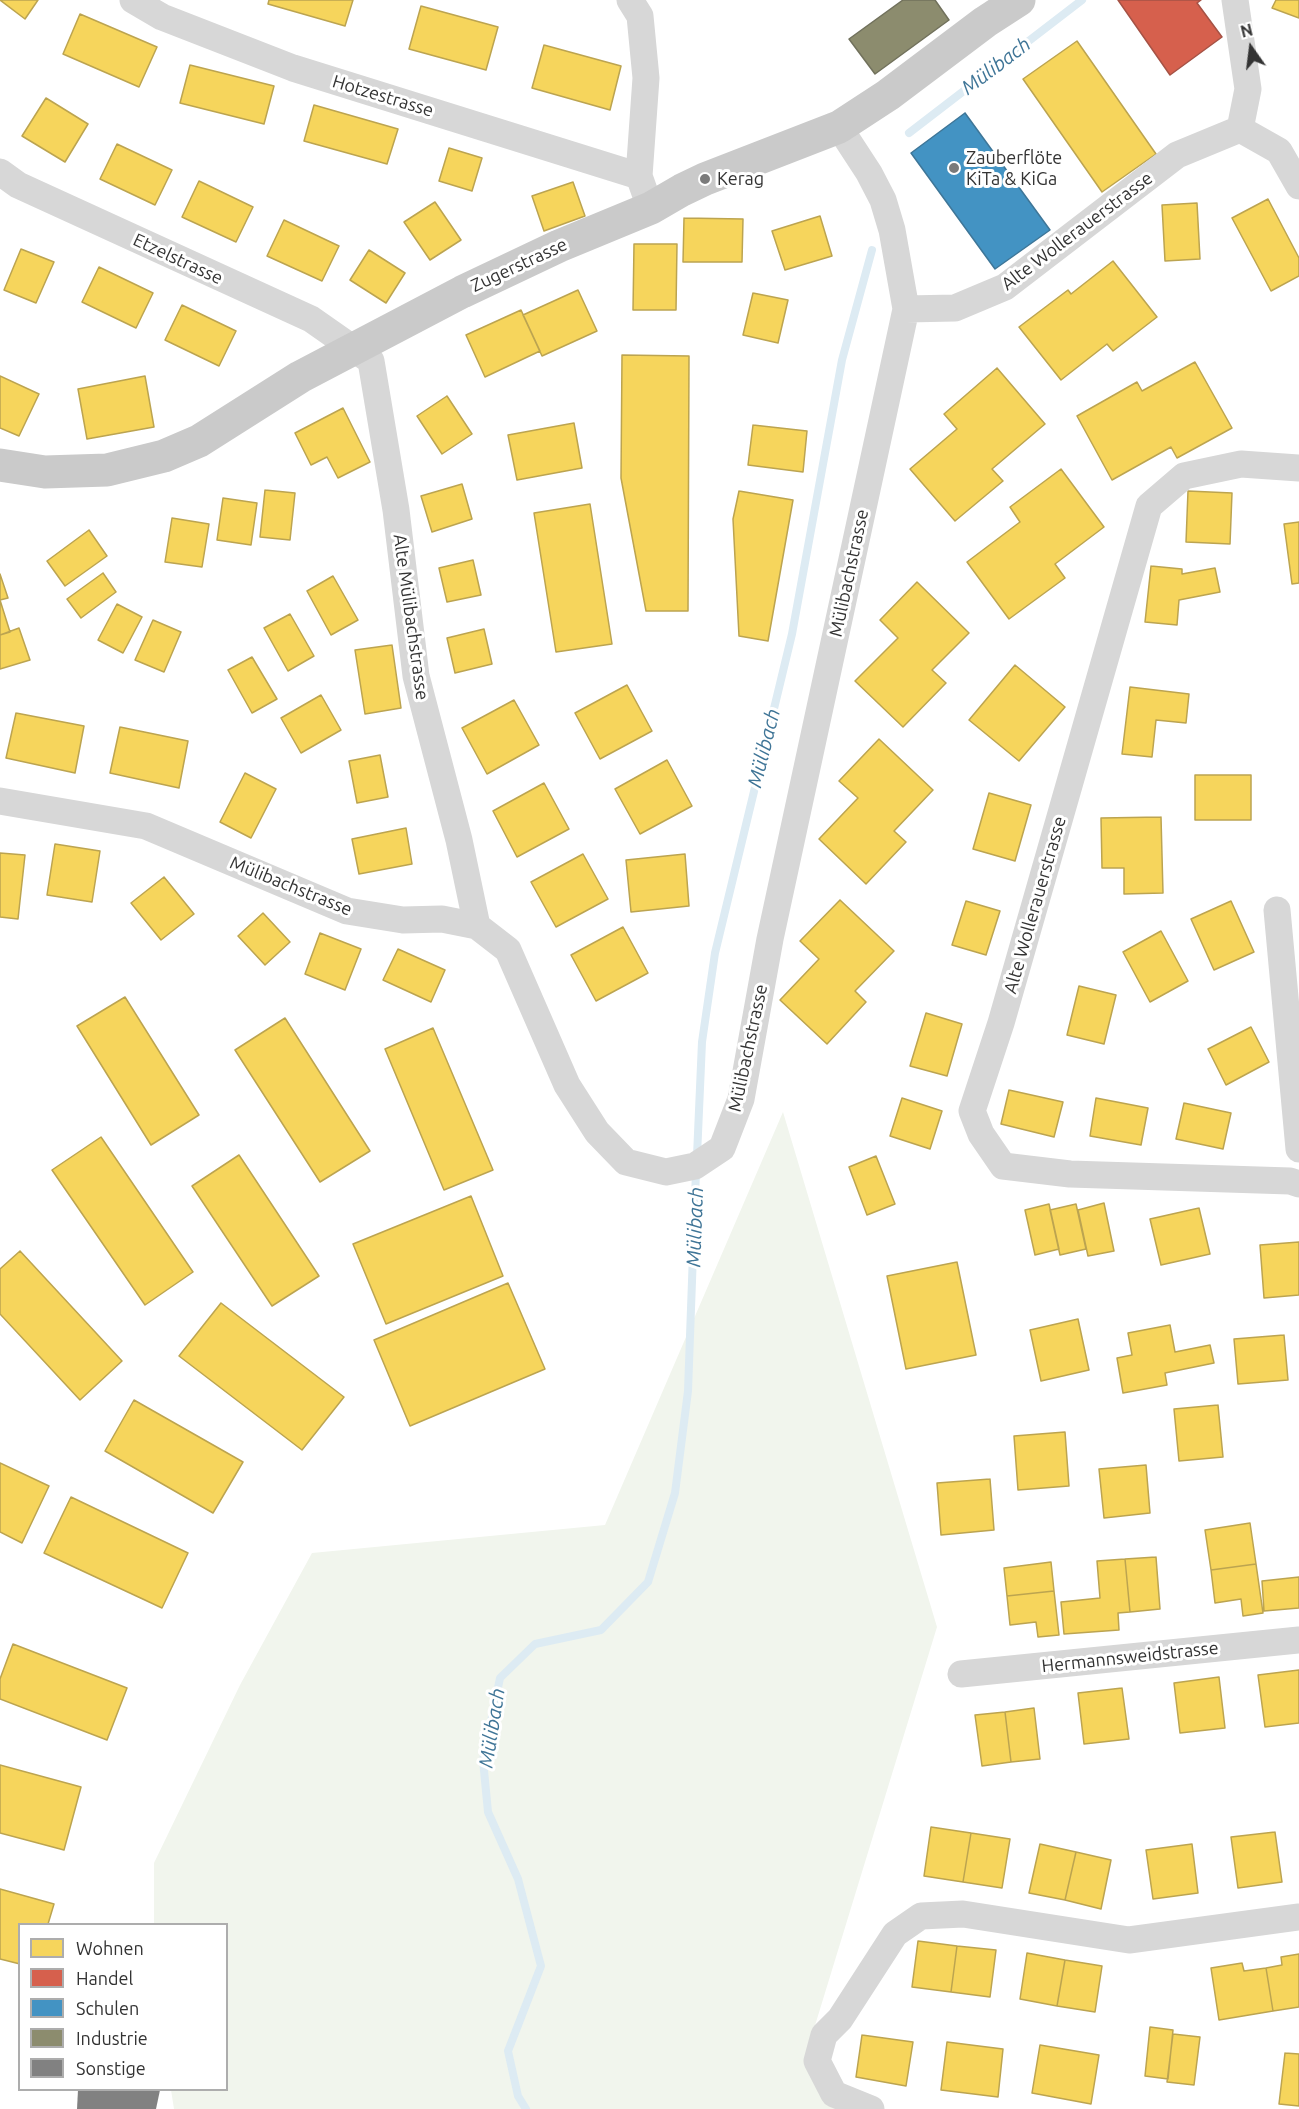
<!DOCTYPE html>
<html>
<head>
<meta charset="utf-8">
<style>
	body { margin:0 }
	#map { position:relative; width:1299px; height:2109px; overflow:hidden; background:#fff; font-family:Ubuntu,sans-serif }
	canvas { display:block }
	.legend { position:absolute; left:18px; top:1923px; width:210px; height:168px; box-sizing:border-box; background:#fff; border:2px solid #adadad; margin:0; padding:8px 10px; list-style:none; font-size:18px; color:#333 }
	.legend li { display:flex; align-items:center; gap:12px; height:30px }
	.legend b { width:30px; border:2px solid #adadad }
	.north { position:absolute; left:1221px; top:18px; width:60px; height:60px; -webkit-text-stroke:4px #fff; paint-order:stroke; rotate:346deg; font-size:16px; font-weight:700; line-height:24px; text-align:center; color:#333 }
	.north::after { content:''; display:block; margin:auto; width:21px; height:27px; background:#333; clip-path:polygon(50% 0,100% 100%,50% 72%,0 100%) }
</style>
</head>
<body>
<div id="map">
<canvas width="1299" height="2109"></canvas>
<ul class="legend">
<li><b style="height:16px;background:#f6d55c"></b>Wohnen</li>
<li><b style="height:16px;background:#d6604d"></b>Handel</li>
<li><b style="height:16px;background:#4393c3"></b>Schulen</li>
<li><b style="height:16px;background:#8c8c6e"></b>Industrie</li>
<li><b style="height:16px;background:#818181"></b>Sonstige</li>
</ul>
<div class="north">N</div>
</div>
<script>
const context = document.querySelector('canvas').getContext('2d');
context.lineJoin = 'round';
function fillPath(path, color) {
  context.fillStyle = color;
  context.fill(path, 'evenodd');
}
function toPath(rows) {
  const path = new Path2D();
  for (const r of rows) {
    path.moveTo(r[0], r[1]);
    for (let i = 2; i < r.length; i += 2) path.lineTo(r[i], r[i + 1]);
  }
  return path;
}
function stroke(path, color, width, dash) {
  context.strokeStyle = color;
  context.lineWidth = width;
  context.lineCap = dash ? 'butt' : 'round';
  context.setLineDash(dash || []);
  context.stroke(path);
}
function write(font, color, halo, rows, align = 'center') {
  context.font = font + ' Ubuntu,sans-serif';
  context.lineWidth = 6;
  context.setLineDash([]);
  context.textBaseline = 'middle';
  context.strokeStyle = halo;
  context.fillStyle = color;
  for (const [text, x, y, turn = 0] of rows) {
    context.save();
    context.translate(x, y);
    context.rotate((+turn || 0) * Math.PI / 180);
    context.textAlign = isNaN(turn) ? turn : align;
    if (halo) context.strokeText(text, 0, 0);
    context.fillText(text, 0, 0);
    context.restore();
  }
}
fillPath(toPath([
	[783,1112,937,1627,813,2032,848,2109,174,2109,171,2090,226,2090,226,1924,154,1924,154,1863,240,1685,312,1553,605,1525]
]), '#f1f5ed');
const homes = toPath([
	[0,0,38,0,25,19,0,0],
	[269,0,353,0,345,26,268,4,269,0],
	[1276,0,1299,0,1299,18,1272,8,1276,0],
	[421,6,498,27,486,70,409,49,421,6],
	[80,14,157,47,139,87,63,54,80,14],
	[1077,41,1156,154,1102,192,1023,79,1077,41],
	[544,45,621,66,610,110,532,88,544,45],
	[190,65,274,86,264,124,180,103,190,65],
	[46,98,88,124,65,162,22,136,46,98],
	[314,105,398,129,387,164,304,141,314,105],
	[117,144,172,170,155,205,100,179,117,144],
	[449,148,482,158,472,191,439,181,449,148],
	[199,181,253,207,236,242,182,217,199,181],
	[573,182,585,216,544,231,532,196,573,182],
	[1268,199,1299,258,1299,276,1271,291,1232,218,1268,199],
	[435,202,461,240,430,260,404,222,435,202],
	[1197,203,1200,259,1165,261,1162,205,1197,203],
	[820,216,832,256,785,270,772,231,820,216],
	[684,218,743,219,742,262,683,262,684,218],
	[284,220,339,246,322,281,267,256,284,220],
	[634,244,677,244,676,310,633,310,634,244],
	[21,249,54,262,36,303,4,290,21,249],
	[369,250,405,273,386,303,350,280,369,250],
	[1113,261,1157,317,1113,351,1107,344,1061,380,1019,327,1068,290,1071,294,1113,261],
	[99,267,153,293,136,328,82,302,99,267],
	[578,290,597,331,542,356,523,315,578,290],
	[753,293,788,300,778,343,743,335,753,293],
	[182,305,236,331,219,366,165,340,182,305],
	[521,310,540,351,485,377,466,335,521,310],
	[622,355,689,356,688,611,646,611,621,478,622,355],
	[1195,362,1232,428,1177,458,1171,447,1112,480,1077,416,1137,382,1142,391,1195,362],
	[997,368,1045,424,992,469,1003,481,955,521,910,469,957,429,944,414,997,368],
	[0,376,39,394,19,436,0,428,0,376],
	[145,376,154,427,87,439,78,389,145,376],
	[447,396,472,434,442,454,417,416,447,396],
	[343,408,370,462,338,478,327,457,311,465,295,433,343,408],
	[574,423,582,468,517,480,508,435,574,423],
	[753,425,807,431,803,472,748,465,753,425],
	[1061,469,1104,527,1055,564,1065,578,1009,619,967,562,1020,522,1010,507,1061,469],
	[462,484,472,519,432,532,421,496,462,484],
	[265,490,295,493,290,540,260,537,265,490],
	[739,491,793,500,768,641,739,636,733,519,739,491],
	[1188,491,1232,493,1230,544,1186,542,1188,491],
	[223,498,257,503,251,545,217,540,223,498],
	[590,504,612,644,556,652,534,513,590,504],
	[172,518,209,524,202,567,165,562,172,518],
	[1299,522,1299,583,1292,584,1284,524,1299,522],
	[89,530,107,556,65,586,47,561,89,530],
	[473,560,481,595,447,602,439,568,473,560],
	[1151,566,1182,569,1182,574,1215,568,1220,592,1179,600,1177,625,1145,622,1151,566],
	[103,573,116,592,81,618,67,599,103,573],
	[0,574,8,598,0,600,0,574],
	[333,576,358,620,331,635,307,591,333,576],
	[917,582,969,633,932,670,946,683,903,727,855,681,898,638,880,620,917,582],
	[0,600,10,632,0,635,0,600],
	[117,604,142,617,123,653,98,640,117,604],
	[290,614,314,656,288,671,264,628,290,614],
	[153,620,181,632,164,672,135,660,153,620],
	[19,628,30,660,0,669,0,635,19,628],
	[484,629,492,664,455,673,447,638,484,629],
	[392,645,401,708,365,714,355,650,392,645],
	[252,657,277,699,252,713,228,670,252,657],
	[1015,665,1065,707,1019,761,969,720,1015,665],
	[627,685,652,731,600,759,575,713,627,685],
	[1130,687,1189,694,1186,723,1156,720,1152,757,1122,754,1130,687],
	[321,695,341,730,301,753,281,718,321,695],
	[514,700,539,745,487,774,462,728,514,700],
	[16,713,84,726,75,773,6,758,16,713],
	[120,727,188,741,179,788,110,773,120,727],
	[879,739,933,790,894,831,906,842,866,884,819,839,858,798,839,781,879,739],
	[380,755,388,797,357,803,349,761,380,755],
	[667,760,692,806,640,834,615,789,667,760],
	[245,773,276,789,251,838,220,822,245,773],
	[1195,775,1251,775,1251,820,1195,820,1195,775],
	[544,783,569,829,517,857,493,811,544,783],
	[989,793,1031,805,1015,861,973,849,989,793],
	[1161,817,1163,893,1124,894,1124,868,1102,868,1101,818,1161,817],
	[406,828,412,864,359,874,352,839,406,828],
	[55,844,100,851,92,902,47,895,55,844],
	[0,853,25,855,18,919,0,917,0,853],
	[583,854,608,899,556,927,531,882,583,854],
	[685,854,689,906,631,912,626,860,685,854],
	[164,877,194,914,161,940,131,903,164,877],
	[840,900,894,951,855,991,866,1002,827,1044,780,1000,819,959,800,941,840,900],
	[966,901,1000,911,986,955,952,945,966,901],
	[1231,901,1254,952,1214,970,1191,919,1231,901],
	[263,913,290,942,265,965,238,936,263,913],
	[623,927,648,973,596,1001,571,955,623,927],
	[1161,931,1188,981,1150,1002,1123,952,1161,931],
	[320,933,361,949,345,990,305,974,320,933],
	[398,949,445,970,431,1002,383,980,398,949],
	[1079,986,1116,995,1104,1044,1067,1035,1079,986],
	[125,997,199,1115,151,1145,77,1026,125,997],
	[926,1013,962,1024,947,1076,910,1066,926,1013],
	[285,1018,370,1151,320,1182,235,1050,285,1018],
	[1251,1027,1269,1062,1226,1085,1208,1049,1251,1027],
	[433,1028,493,1170,444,1190,385,1049,433,1028],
	[1009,1090,1063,1102,1054,1137,1001,1124,1009,1090],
	[902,1098,942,1111,930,1149,890,1136,902,1098],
	[1096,1098,1148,1108,1141,1145,1090,1136,1096,1098],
	[1184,1103,1231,1113,1223,1149,1176,1139,1184,1103],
	[101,1137,193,1272,145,1305,52,1170,101,1137],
	[239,1155,319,1276,272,1306,192,1186,239,1155],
	[876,1156,895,1204,867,1215,849,1167,876,1156],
	[471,1196,503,1276,386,1324,353,1244,471,1196],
	[1104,1203,1114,1251,1088,1256,1078,1210,1104,1203],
	[1049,1204,1059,1249,1035,1255,1025,1210,1049,1204],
	[1076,1204,1086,1249,1060,1255,1050,1210,1076,1204],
	[1199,1208,1210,1254,1161,1265,1150,1219,1199,1208],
	[1299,1242,1299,1295,1264,1298,1260,1245,1299,1242],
	[20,1251,122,1361,80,1400,0,1314,0,1269,20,1251],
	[957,1262,976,1355,906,1369,887,1276,957,1262],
	[508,1283,545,1369,410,1426,374,1340,508,1283],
	[221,1303,344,1397,302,1450,179,1356,221,1303],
	[1078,1319,1089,1370,1041,1381,1030,1330,1078,1319],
	[1170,1325,1175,1352,1210,1345,1214,1363,1165,1373,1167,1385,1123,1393,1117,1358,1132,1355,1128,1333,1170,1325],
	[1284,1335,1288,1380,1238,1384,1234,1339,1284,1335],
	[134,1400,243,1462,213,1513,105,1451,134,1400],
	[1218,1405,1223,1457,1179,1461,1174,1409,1218,1405],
	[1065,1432,1069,1486,1018,1490,1014,1436,1065,1432],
	[0,1463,49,1486,22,1543,0,1532,0,1463],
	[1146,1465,1150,1513,1104,1518,1099,1469,1146,1465],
	[990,1479,994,1530,941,1535,937,1483,990,1479],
	[71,1497,188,1553,162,1608,44,1553,71,1497],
	[1250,1523,1256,1564,1211,1570,1205,1530,1250,1523],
	[1156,1557,1160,1609,1130,1612,1125,1559,1156,1557],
	[1125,1559,1130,1612,1118,1613,1119,1630,1064,1634,1061,1602,1100,1598,1097,1561,1125,1559],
	[1051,1562,1054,1591,1007,1596,1004,1568,1051,1562],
	[1256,1564,1263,1613,1243,1616,1241,1599,1215,1603,1211,1570,1256,1564],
	[1299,1577,1299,1608,1264,1611,1262,1581,1299,1577],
	[1054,1591,1059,1635,1038,1637,1036,1622,1010,1625,1007,1596,1054,1591],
	[13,1644,127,1688,107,1740,0,1699,0,1679,13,1644],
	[1299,1670,1299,1723,1265,1727,1258,1675,1299,1670],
	[1219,1677,1225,1728,1180,1733,1174,1683,1219,1677],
	[1122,1688,1129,1739,1084,1744,1078,1693,1122,1688],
	[1034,1708,1040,1759,1011,1762,1005,1712,1034,1708],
	[1005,1712,1011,1762,982,1766,975,1715,1005,1712],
	[0,1765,81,1787,64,1850,0,1833,0,1765],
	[931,1827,971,1833,963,1882,924,1876,931,1827],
	[1275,1832,1282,1882,1238,1888,1231,1837,1275,1832],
	[971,1833,1010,1839,1002,1888,963,1882,971,1833],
	[1040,1844,1076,1852,1065,1900,1029,1893,1040,1844],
	[1192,1844,1198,1893,1153,1899,1146,1850,1192,1844],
	[1076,1852,1111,1860,1101,1909,1065,1900,1076,1852],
	[0,1889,54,1904,48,1924,20,1924,20,1964,0,1959,0,1889],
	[918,1941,957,1946,951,1992,912,1987,918,1941],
	[957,1946,996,1950,990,1997,951,1992,957,1946],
	[1027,1953,1065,1960,1057,2006,1020,1999,1027,1953],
	[1299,1954,1299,2007,1273,2011,1266,1968,1282,1965,1281,1957,1299,1954],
	[1065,1960,1102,1966,1095,2012,1057,2006,1065,1960],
	[1242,1963,1244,1971,1266,1968,1273,2011,1219,2020,1211,1968,1242,1963],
	[1150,2027,1173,2030,1168,2079,1145,2076,1150,2027],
	[1173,2034,1200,2037,1194,2085,1167,2082,1173,2034],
	[862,2035,913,2042,906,2086,856,2077,862,2035],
	[947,2042,1003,2049,998,2097,941,2090,947,2042],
	[1040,2045,1099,2055,1091,2104,1032,2093,1040,2045],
	[1285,2053,1299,2054,1299,2106,1279,2104,1285,2053]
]);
fillPath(homes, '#f6d55c');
stroke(homes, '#bca450', 1.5);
const shops = toPath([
	[1118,0,1201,0,1197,3,1222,37,1170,75,1118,0]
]);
fillPath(shops, '#d6604d');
stroke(shops, '#a55245', 1.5);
const schools = toPath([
	[965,113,1050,230,995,269,911,153,965,113]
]);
fillPath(schools, '#4393c3');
stroke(schools, '#3e7698', 1.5);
const industry = toPath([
	[903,0,935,0,949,20,875,74,849,39,903,0]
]);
fillPath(industry, '#8c8c6e');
stroke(industry, '#71715c', 1.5);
stroke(toPath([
	[909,133,1082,0],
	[697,1156,702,1042,715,953,792,634,842,360,872,250],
	[526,2109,518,2096,508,2051,541,1966,518,1879,488,1812,483,1760,500,1678,535,1644,601,1630,648,1582,675,1493,688,1391,696,1171]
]), '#ddebf3', 8);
fillPath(toPath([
	[78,2090,160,2090,156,2109,77,2109]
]), '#818181');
stroke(toPath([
	[133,0,162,17,293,68,639,176],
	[630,0,640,16,646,78,639,176,645,193],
	[1235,0,1248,89,1240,129],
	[1240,129,1279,151,1299,186],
	[0,172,18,185,311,319,371,361,396,510,416,676,459,840,477,926],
	[906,309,955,308,1005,287,1177,155,1240,129],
	[1299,468,1241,464,1184,476,1149,506,1001,1023,972,1111,981,1134,1003,1166,1070,1174,1290,1181,1299,1184],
	[0,801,146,826,347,911,403,920,442,919,477,926,508,950,567,1085,597,1132,626,1162,666,1172,695,1166,722,1148,741,1099,770,939,906,309,892,230,883,200,869,173,839,127],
	[1277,910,1299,1149],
	[961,1674,1299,1640],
	[871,2109,834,2094,817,2061,824,2035,840,2019,895,1934,921,1916,963,1914,1129,1940,1299,1917]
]), '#d7d7d7', 27);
stroke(toPath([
	[0,465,45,472,107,470,164,456,199,441,300,377,462,292,559,246,651,208,682,190,705,179,839,127,888,95,985,22,1019,0]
]), '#cacaca', 33);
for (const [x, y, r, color] of [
	[954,168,6,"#7a7a7a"],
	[705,179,6,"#7a7a7a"]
]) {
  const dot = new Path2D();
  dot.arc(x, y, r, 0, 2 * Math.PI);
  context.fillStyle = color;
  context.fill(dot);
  stroke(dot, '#fff', 2);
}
write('18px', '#333', '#fff', [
	["Hotzestrasse",383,96,17],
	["Alte Wollerauerstrasse",1077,231,-37],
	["Etzelstrasse",178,259,25],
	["Zugerstrasse",519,265,-25],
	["Mülibachstrasse",849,573,-78],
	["Alte Mülibachstrasse",411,617,82],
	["Mülibachstrasse",291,886,22],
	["Alte Wollerauerstrasse",1035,905,-74],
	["Mülibachstrasse",748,1048,-78],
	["Hermannsweidstrasse",1130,1657,-6]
]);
write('18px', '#333', '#fff', [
	["Zauberflöte",966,158],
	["KiTa & KiGa",966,179],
	["Kerag",717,179]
], 'left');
write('italic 20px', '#3f7597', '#fff', [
	["Mülibach",996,66,-37],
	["Mülibach",764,748,-76],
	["Mülibach",695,1227,-88],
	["Mülibach",492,1728,-81]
]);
</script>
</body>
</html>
